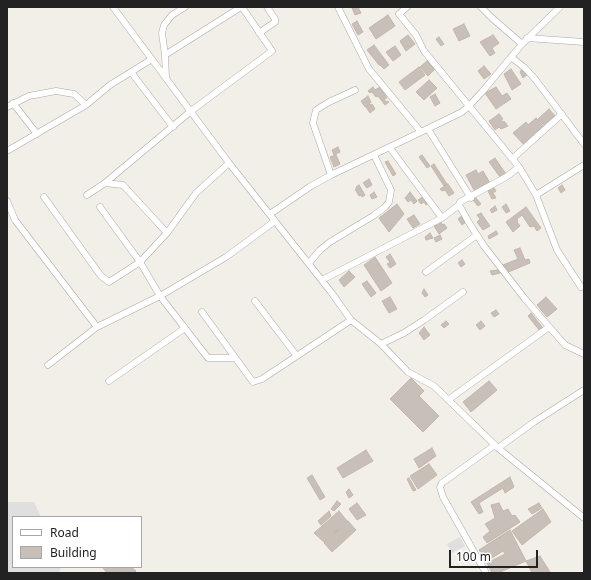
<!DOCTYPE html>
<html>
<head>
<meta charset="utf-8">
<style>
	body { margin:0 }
	#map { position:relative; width:591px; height:580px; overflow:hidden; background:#f2efe9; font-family:"Noto Sans",sans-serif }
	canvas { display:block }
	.frame { position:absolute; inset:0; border:8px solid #222; pointer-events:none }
	.legend { position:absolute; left:12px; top:516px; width:130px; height:52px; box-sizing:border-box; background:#fff; border:1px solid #a7a7a7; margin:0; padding:5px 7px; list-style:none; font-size:12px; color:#222 }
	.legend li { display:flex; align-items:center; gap:8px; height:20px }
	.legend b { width:20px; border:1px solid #a7a7a7 }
	.scale { position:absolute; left:449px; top:550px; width:89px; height:18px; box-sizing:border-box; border:2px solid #222; border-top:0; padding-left:5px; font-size:12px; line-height:14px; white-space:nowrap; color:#222; -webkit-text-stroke:3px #fff; paint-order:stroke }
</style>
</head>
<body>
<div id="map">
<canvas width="591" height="580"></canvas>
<div class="frame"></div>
<ul class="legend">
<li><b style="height:5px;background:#fff"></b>Road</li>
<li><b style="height:11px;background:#c7bfb8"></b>Building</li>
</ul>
<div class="scale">100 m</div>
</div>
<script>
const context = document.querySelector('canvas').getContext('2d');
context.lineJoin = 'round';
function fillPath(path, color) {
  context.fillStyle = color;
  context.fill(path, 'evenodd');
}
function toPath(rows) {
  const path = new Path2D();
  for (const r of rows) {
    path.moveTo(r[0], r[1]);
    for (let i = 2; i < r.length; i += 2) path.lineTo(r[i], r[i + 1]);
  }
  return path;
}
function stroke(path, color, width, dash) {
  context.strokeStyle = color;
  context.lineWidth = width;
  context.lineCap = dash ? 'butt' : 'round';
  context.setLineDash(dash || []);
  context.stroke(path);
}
fillPath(toPath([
	[7,502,34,502,41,517,13,517,13,567,61,567,59,573,7,573],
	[460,537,465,546,452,553,447,544]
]), '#e0dfdf');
const building = toPath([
	[358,7,361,13,355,15,352,8,358,7],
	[388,15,395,26,376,39,369,28,388,15],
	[357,21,363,32,358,35,352,24,357,21],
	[464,24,470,36,459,41,453,29,464,24],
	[408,35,415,44,406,51,400,41,408,35],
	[493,35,499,43,492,48,495,53,490,56,480,42,493,35],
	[439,37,444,44,441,46,436,39,439,37],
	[374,45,389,65,384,69,380,65,379,65,367,50,374,45],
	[395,46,401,55,393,61,386,52,395,46],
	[427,61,435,69,428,76,420,67,427,61],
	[484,66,491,74,484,79,478,71,484,66],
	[419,67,425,75,405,90,399,82,419,67],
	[523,68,528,74,523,78,520,72,523,68],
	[511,69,521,84,512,90,504,74,511,69],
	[429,80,437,88,424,100,416,92,429,80],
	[373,87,375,90,380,87,387,98,384,99,386,102,388,101,389,102,385,105,378,96,376,97,372,92,370,93,368,91,373,87],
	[496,87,502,96,507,93,511,99,496,109,485,93,496,87],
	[435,94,440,103,435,106,430,97,435,94],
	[368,96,371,102,369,104,370,105,372,104,375,109,370,113,366,107,368,106,368,105,365,107,361,101,368,96],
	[549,109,555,116,544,125,538,119,549,109],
	[499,114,503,119,501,120,502,122,504,121,508,126,501,129,499,127,495,130,489,121,499,114],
	[536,118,545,128,525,146,513,133,526,122,528,125,536,118],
	[338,147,340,152,334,155,332,150,338,147],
	[336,155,340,164,334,167,330,157,336,155],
	[422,155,430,166,427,168,419,157,422,155],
	[495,158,506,174,500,177,489,162,495,158],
	[388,161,396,174,393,176,385,162,388,161],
	[434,164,447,184,444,186,431,166,434,164],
	[476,170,478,174,483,171,490,183,475,192,466,175,476,170],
	[369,179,372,185,367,188,363,183,369,179],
	[448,184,454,193,449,196,445,190,442,191,440,189,448,184],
	[359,185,365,195,362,197,361,195,359,196,355,189,357,189,356,187,359,185],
	[562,185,565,190,561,193,558,188,562,185],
	[494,188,496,191,493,193,496,198,492,199,488,191,494,188],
	[374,192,377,197,372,199,370,195,374,192],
	[410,192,417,201,414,204,411,200,408,202,405,198,410,192],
	[424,196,429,203,426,205,424,202,421,204,418,200,424,196],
	[476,198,481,204,478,206,473,200,476,198],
	[397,204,404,214,389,232,379,218,397,204],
	[506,204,510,211,506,213,502,207,506,204],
	[495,206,497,210,492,213,490,210,495,206],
	[526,207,541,228,537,231,534,226,530,227,522,215,517,219,518,221,517,222,520,226,513,232,506,222,526,207],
	[481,213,490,226,483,230,477,222,480,219,477,215,481,213],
	[414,215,420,224,413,228,407,219,414,215],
	[463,215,467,221,462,225,458,219,463,215],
	[441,221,442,225,444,224,447,228,439,234,434,226,441,221],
	[496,231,498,234,489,239,488,236,496,231],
	[430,233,433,238,426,240,425,237,430,233],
	[440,235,442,239,436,242,434,238,440,235],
	[520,248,525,260,529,259,530,263,506,273,503,265,518,259,514,250,520,248],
	[390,254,396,264,390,268,387,264,390,262,386,257,390,254],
	[375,257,392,283,381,291,364,265,375,257],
	[462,260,465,264,461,267,458,263,462,260],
	[498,270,500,273,492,275,490,271,498,270],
	[349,271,355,277,344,287,339,280,349,271],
	[367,281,376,293,371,297,362,284,367,281],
	[424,289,428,295,425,297,422,293,424,289],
	[390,297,397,309,389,313,382,301,390,297],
	[546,297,557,309,547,317,537,305,546,297],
	[496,310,499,314,494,317,491,313,496,310],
	[531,313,543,328,540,331,528,316,531,313],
	[446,321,449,324,444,328,441,325,446,321],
	[481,321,485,326,480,330,476,325,481,321],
	[424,327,430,335,424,340,419,333,424,327],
	[411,378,424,391,419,396,439,416,423,432,390,399,411,378],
	[489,381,497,390,471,412,463,402,489,381],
	[432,448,436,456,419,468,414,459,432,448],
	[366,450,373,461,343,478,337,468,366,450],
	[429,464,437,475,418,489,410,476,429,464],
	[312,475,325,497,320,500,307,478,312,475],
	[510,477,514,487,505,493,503,488,479,503,483,512,479,514,471,502,510,477],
	[409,478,416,490,413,491,407,479,409,478],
	[349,489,353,495,349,498,346,492,349,489],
	[337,501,341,504,334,511,331,509,337,501],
	[357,503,366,515,357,520,349,509,357,503],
	[499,503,503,511,508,509,512,516,515,515,520,522,487,543,483,537,490,531,485,524,495,518,491,505,499,503],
	[539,503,542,508,532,514,528,509,539,503],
	[543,509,551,522,522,545,512,531,543,509],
	[329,511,331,516,321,525,318,521,329,511],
	[339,511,347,521,324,542,314,533,339,511],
	[348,521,356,530,332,552,324,543,348,521],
	[510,530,526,561,498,573,492,573,487,563,505,554,503,551,487,561,479,550,510,530],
	[540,556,550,572,548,573,532,573,526,561,540,556],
	[102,567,131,567,136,571,134,573,107,573,102,567]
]);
fillPath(building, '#c7bfb8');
stroke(building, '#c4b6ab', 1);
const minor = toPath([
	[113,7,229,163,331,292,351,320,381,344,408,372,434,386,498,448,584,518],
	[338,7,369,69,421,132],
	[407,7,399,14,416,35,424,51,519,167,536,195,557,250,581,287],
	[481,7,492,18,522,44],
	[259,33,275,22,275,19,267,7],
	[527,38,584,42],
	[165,55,241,7],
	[511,57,525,68,535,79,584,144],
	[131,72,173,127],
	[166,78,165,55,162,33,164,25,172,15,185,7],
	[13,103,37,134],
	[7,107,29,96,56,91,74,94,86,105],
	[428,129,471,198],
	[390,148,442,218],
	[7,151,86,105,110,85,152,59],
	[512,159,562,114],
	[519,167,506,177,460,202,459,205,471,226,484,246,525,299,565,345,584,354],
	[331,175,313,123,316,110,329,102,355,90],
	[105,183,191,111,272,51,242,7],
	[87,195,105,183,123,185,167,233],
	[536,195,584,165],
	[44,197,101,276,109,282,140,262,167,233,196,193,229,163],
	[7,201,15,220,97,327],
	[100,207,140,262,160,296,208,358,235,358],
	[270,214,311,186,331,175,421,132,462,112,469,106,482,92,522,44,560,7],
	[309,263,320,250,330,242,373,216,385,207,389,202,391,190,374,155],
	[426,272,477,235],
	[322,280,442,218,459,205],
	[255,301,296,355],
	[202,312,253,382,262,379,351,320],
	[381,344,404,333,424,320,463,292],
	[48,365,97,327,160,296,226,257,275,221],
	[109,381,185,328],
	[448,400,549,327],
	[498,448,534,422,584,390],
	[486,573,443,497,440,487,442,483,495,445]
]);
stroke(minor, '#a9a9a9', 7);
stroke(minor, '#fff', 6);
</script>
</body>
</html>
